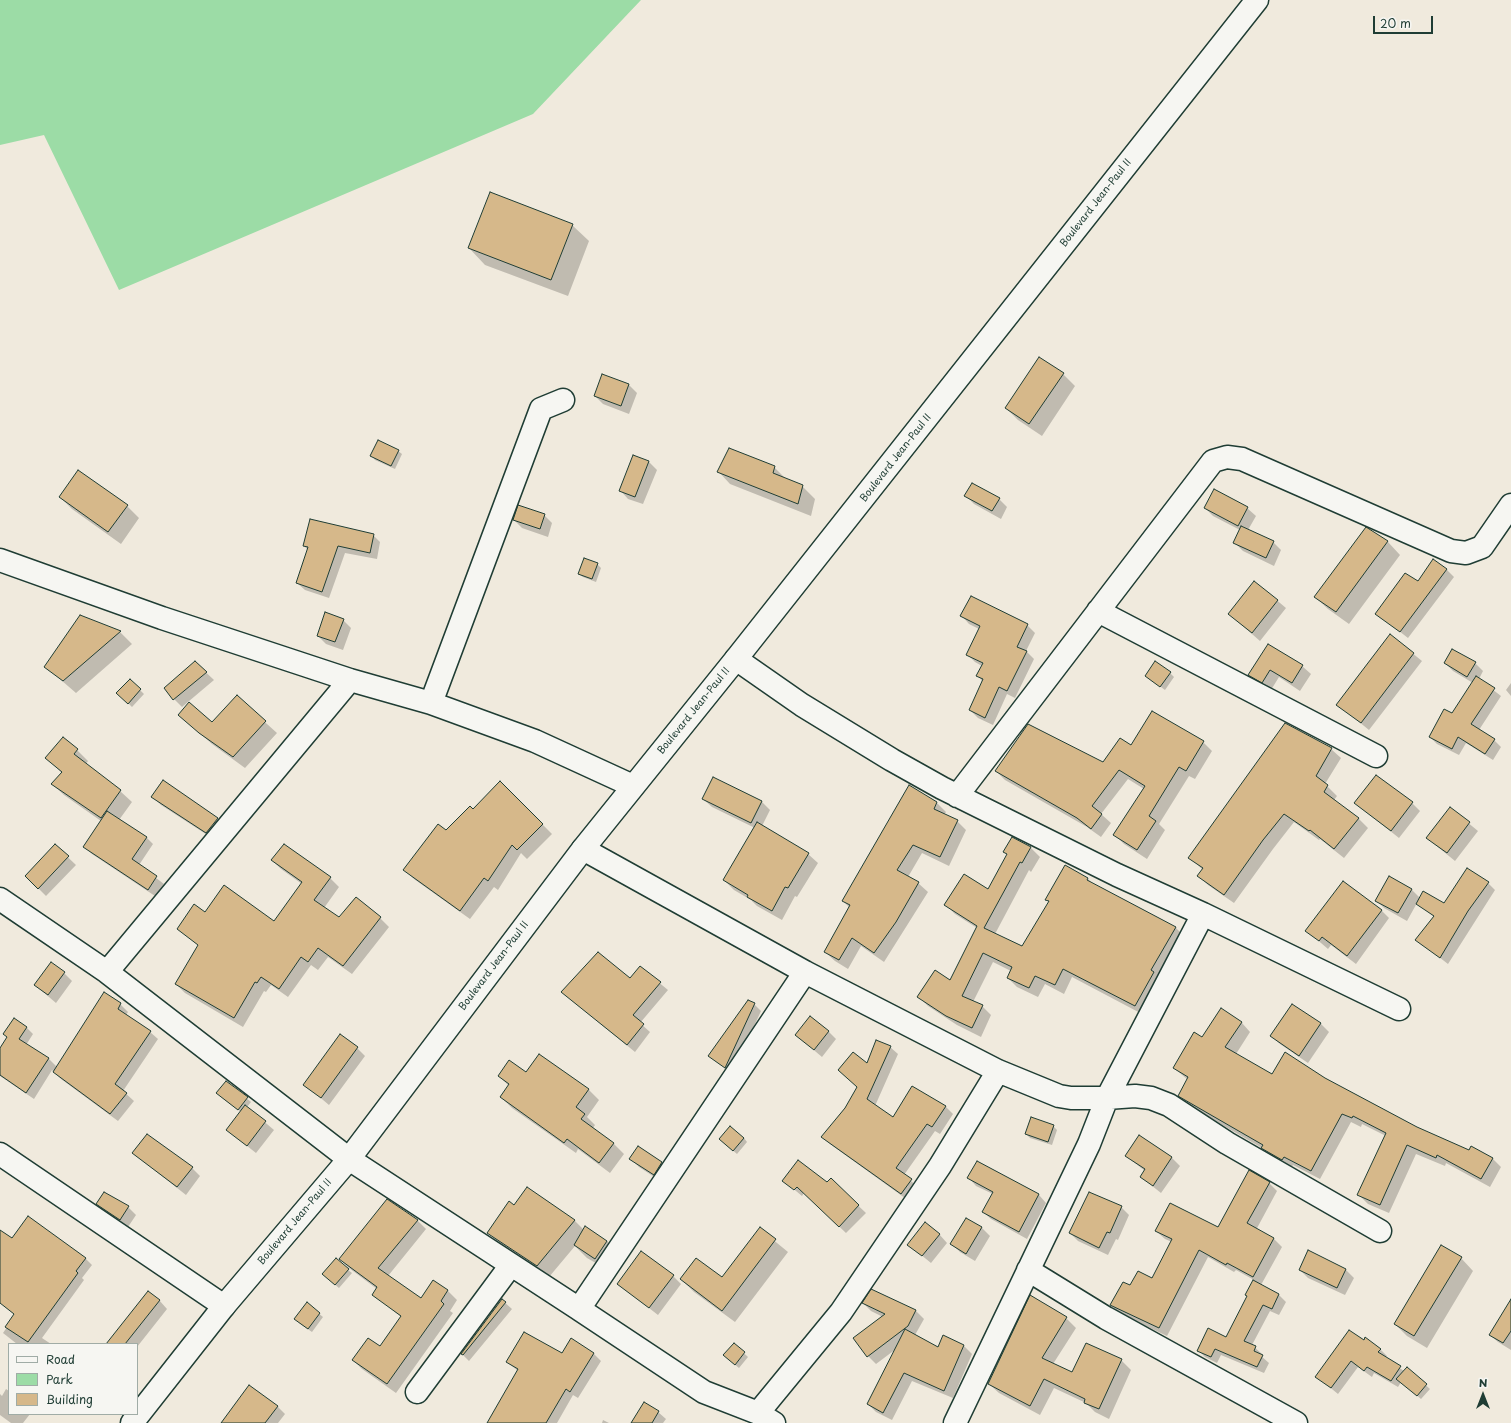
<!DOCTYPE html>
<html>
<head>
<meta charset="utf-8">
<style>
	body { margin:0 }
	#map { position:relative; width:1511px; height:1423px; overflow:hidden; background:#f0eadd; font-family:"Playpen Sans",sans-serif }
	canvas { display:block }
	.legend { position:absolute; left:8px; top:1343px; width:130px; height:72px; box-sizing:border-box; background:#f6f6f2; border:1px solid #a0aca6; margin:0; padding:5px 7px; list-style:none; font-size:12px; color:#1f3d34 }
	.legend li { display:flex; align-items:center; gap:8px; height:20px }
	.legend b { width:20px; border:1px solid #a0aca6 }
	.north { position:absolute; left:1463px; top:1375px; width:40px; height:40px; -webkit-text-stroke:3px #f6f6f2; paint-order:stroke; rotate:0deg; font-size:11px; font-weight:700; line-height:16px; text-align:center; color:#1f3d34 }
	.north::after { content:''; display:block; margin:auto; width:14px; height:18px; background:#1f3d34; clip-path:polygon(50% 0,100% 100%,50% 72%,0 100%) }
	.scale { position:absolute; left:1373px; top:16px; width:60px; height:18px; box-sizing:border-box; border:2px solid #1f3d34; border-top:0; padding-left:5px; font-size:12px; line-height:14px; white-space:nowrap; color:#1f3d34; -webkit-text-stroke:3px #f6f6f2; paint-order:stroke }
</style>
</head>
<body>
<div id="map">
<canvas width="1511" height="1423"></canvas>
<ul class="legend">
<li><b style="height:5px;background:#f6f6f2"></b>Road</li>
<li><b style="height:11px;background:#9cdca6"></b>Park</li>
<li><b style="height:11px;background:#d6b88a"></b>Building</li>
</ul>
<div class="north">N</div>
<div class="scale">20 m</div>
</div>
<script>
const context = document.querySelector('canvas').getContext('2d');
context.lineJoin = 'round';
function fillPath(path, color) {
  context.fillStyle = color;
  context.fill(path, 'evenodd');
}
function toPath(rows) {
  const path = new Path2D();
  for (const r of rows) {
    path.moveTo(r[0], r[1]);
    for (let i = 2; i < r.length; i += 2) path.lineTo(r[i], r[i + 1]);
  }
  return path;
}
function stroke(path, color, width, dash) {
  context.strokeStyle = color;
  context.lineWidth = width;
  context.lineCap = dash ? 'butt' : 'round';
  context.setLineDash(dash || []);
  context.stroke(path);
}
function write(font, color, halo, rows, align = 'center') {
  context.font = font + ' "Playpen Sans",sans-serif';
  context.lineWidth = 3.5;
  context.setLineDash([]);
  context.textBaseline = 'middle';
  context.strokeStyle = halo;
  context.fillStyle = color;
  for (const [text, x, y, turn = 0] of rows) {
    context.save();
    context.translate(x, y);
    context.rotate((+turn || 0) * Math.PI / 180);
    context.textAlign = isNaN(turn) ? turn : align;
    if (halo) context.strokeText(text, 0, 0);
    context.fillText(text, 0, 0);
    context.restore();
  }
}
fillPath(toPath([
	[0,0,641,0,533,114,119,290,44,135,0,145]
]), '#9cdca6');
fillPath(toPath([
	[572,225,589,241,568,296,485,265,469,248],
	[1063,374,1075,386,1042,436,1018,420,1006,408],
	[603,375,629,385,637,393,629,414,603,404,595,396],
	[398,451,402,454,395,469,375,460,372,456],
	[634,456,649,462,657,470,643,504,628,499,620,490],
	[774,467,787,480,802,486,815,499,811,516,730,484,718,471],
	[1214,490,1247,508,1256,516,1248,530,1273,542,1281,550,1274,566,1243,551,1234,542,1240,530,1213,516,1205,508],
	[966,496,999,499,1007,507,1001,519,974,504],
	[60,497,127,506,139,518,121,544,72,509],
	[544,515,552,523,548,537,522,528,514,520],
	[1366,528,1388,542,1400,555,1349,624,1328,609,1315,597],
	[373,535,380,542,377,559,345,553,329,598,305,590,297,583,308,550,304,546],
	[597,564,601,568,596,582,583,577,579,574],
	[1446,569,1454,577,1408,638,1377,614,1418,583],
	[1255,582,1286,608,1260,641,1229,614],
	[962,616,1027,625,1035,633,1026,651,1034,659,1015,698,1007,694,993,725,978,718,970,710,983,682,977,675,982,666,975,662,967,654,979,629,969,624],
	[80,617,120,632,132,644,76,693,46,667],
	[343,620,351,628,343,650,326,644,318,636],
	[1390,635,1422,661,1369,730,1337,704],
	[1268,645,1302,666,1311,674,1300,691,1279,677,1271,690,1258,683,1250,675],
	[195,662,214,680,182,707,174,699],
	[1445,663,1475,663,1483,671,1479,679,1501,696,1479,730,1494,740,1501,747,1493,760,1466,743,1459,755,1437,744,1430,737,1452,714,1473,683,1453,671],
	[1170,673,1174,677,1165,690,1150,679],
	[130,680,144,694,132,707,118,693],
	[1511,683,1511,696,1506,690],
	[237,697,277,733,245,768,212,744,179,715,212,723],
	[1203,742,1212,751,1195,779,1189,776,1159,824,1165,830,1147,859,1124,844,1115,835,1144,789,1128,779,1101,814,1111,823,1101,837,1087,827,1005,780,996,771,1104,763,1131,747],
	[1331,749,1341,758,1325,784,1337,796,1334,800,1359,819,1368,828,1344,858,1320,839,1319,840,1294,822,1273,849,1234,903,1208,885,1199,876,1203,870,1190,858],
	[77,750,88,761,86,764,120,791,132,802,119,820,146,837,153,844,139,865,164,884,155,896,92,854,85,847,101,821,64,795,52,784,62,773,47,758],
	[714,778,762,802,770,810,762,826,808,854,818,863,797,897,795,896,782,920,757,906,751,900,734,890,724,880,755,828,712,807,703,799],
	[500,782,552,834,527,859,521,853,498,890,494,887,470,919,414,879,405,870,446,831,473,810],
	[909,787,937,803,946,812,944,815,957,821,966,830,949,866,922,853,908,877,918,883,928,892,884,962,861,946,848,969,835,961,825,952,850,908,843,901],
	[153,797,217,818,225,826,215,840,161,805],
	[1355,803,1412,803,1420,811,1399,838],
	[1450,808,1478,831,1455,861,1427,838],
	[1013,838,1031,848,1040,857,1031,872,1029,870,995,934,1023,948,1050,902,1047,899,1065,867,1088,879,1094,885,1176,928,1185,937,1144,1015,1072,977,1064,994,1045,984,1038,997,1017,987,1008,978,1011,971,993,962,973,1002,982,1006,991,1015,981,1037,957,1025,928,1006,919,997,951,982,977,928,955,914,946,905,988,890,1008,855,1005,852],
	[55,845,76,865,46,896,26,876],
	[272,860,330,878,339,887,324,908,339,918,380,918,389,927,352,974,328,957,318,970,311,965,288,997,271,985,266,992,264,991,243,1027,185,993,176,984,199,946,179,929,205,913,275,923,302,884,281,869],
	[1389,878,1412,890,1420,898,1444,904,1488,883,1495,890,1448,964,1417,940,1434,917,1417,903,1407,921,1384,908,1376,900],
	[1381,910,1389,918,1356,964,1331,945,1328,949,1307,931],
	[640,967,668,990,640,1023,650,1032,635,1052,570,999,630,980],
	[64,973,72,981,56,1003,35,985],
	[120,1004,128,1012,126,1015,150,1032,158,1039,123,1091,134,1101,118,1121,61,1079,52,1070,34,1099,0,1076,0,1050,26,1027,33,1034,26,1045,49,1059,57,1067],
	[754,1004,761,1011,732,1074,710,1056],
	[1292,1005,1321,1024,1329,1032,1308,1063,1280,1044,1271,1036],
	[1222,1010,1242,1023,1250,1032,1236,1054,1272,1075,1324,1079,1416,1128,1469,1151,1492,1158,1501,1167,1490,1187,1446,1163,1445,1166,1416,1154,1389,1213,1368,1204,1359,1195,1386,1136,1362,1124,1361,1127,1351,1122,1320,1179,1293,1165,1291,1168,1271,1157,1262,1148,1188,1105,1179,1096,1188,1080,1174,1068,1202,1038],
	[828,1031,836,1039,822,1057,796,1035],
	[890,1047,898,1054,875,1106,894,1119,945,1106,953,1114,940,1134,935,1131,904,1175,919,1188,909,1201,830,1144,823,1137,845,1108,858,1087,839,1070,867,1065],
	[357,1048,365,1056,329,1105,304,1084],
	[526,1073,589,1090,599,1100,587,1117,595,1125,593,1128,614,1144,624,1154,610,1173,578,1149,576,1153,512,1108,501,1097,509,1086,499,1076],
	[226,1082,251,1102,247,1107,274,1130,256,1153,227,1130,241,1112,221,1097],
	[1053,1126,1057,1130,1052,1145,1030,1138,1026,1134],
	[1139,1136,1172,1158,1180,1166,1161,1193,1141,1177,1145,1171,1126,1156],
	[744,1138,747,1142,737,1154,724,1143],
	[639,1147,662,1163,670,1171,662,1182,639,1167,631,1159],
	[133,1153,192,1168,200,1176,186,1195],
	[977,1163,1039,1195,1046,1203,1027,1239,991,1219,983,1212,993,1194,976,1186,969,1178],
	[831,1180,866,1213,846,1233,804,1193,802,1196,784,1181,827,1184],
	[1269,1183,1277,1191,1256,1230,1274,1239,1282,1247,1261,1285,1279,1295,1286,1302,1279,1315,1270,1311,1252,1345,1262,1354,1261,1356,1269,1363,1264,1373,1221,1355,1217,1363,1205,1357,1198,1350,1226,1339,1248,1296,1246,1295,1254,1280,1236,1270,1234,1272,1208,1257,1167,1336,1119,1313,1111,1305,1130,1287,1153,1280,1172,1242,1165,1239,1156,1231,1219,1229],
	[527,1189,575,1221,584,1230,607,1241,619,1254,608,1270,587,1258,575,1246,549,1277,500,1244,488,1233,515,1206],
	[97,1204,128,1207,136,1215,128,1227,105,1212],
	[1121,1207,1129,1215,1118,1240,1116,1239,1108,1255,1078,1241,1070,1233],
	[966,1219,982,1228,990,1236,975,1261,960,1252,952,1244],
	[417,1220,426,1229,388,1276,421,1300,434,1282,448,1291,457,1300,450,1311,453,1313,396,1393,362,1369,353,1360,380,1348,401,1317,373,1294,377,1289,349,1268,340,1259],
	[760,1229,788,1252,735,1322,694,1292,681,1279,722,1279],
	[939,1234,947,1243,931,1263,909,1245],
	[12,1239,85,1258,92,1265,82,1278,84,1280,42,1338,51,1344,17,1344,3,1333,15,1315,0,1302,0,1241],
	[1461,1258,1473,1271,1427,1348,1407,1336,1395,1324],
	[1345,1269,1354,1278,1345,1295,1308,1278,1300,1270],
	[348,1270,352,1273,339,1288,327,1278],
	[673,1276,681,1284,658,1315,618,1284],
	[872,1291,916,1311,924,1319,915,1335,939,1348,944,1337,964,1346,972,1354,953,1398,912,1381,892,1420,876,1412,868,1404,896,1349,876,1364,868,1356,883,1317,871,1311,863,1303],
	[159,1300,167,1309,137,1347,137,1344,117,1344],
	[502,1300,512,1309,469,1361,462,1354],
	[307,1304,323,1317,312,1332,299,1323],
	[1511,1316,1511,1350,1498,1342,1490,1335],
	[1066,1318,1076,1328,1053,1364,1072,1373,1121,1360,1131,1370,1109,1419,1095,1412,1086,1403,1054,1388,1040,1415,999,1393,989,1384],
	[571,1340,594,1354,601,1361,578,1398,573,1395,557,1423,488,1423,518,1371,507,1362,562,1354],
	[1364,1341,1380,1349,1387,1356,1385,1358,1404,1371,1407,1368,1430,1389,1421,1399,1401,1382,1398,1387,1374,1373,1372,1377,1358,1367,1338,1394,1316,1376],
	[734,1344,748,1357,739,1368,728,1359],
	[6,1389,9,1391,9,1414,30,1414,23,1423,11,1423,0,1415,0,1394,2,1396],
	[277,1406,285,1414,278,1423,223,1423],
	[658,1412,666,1419,663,1423,632,1423],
	[603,1420,609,1423,602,1423]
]), '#0003');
const building = toPath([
	[490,192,573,224,551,280,468,248,490,192],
	[1039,357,1064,373,1029,424,1005,408,1039,357],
	[602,374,629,384,621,406,594,396,602,374],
	[378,440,399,450,391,466,370,456,378,440],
	[729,448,775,466,773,473,803,485,798,504,717,472,729,448],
	[633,455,649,461,635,497,619,491,633,455],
	[78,470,128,505,108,532,59,497,78,470],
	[972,483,1000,498,992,511,964,496,972,483],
	[1214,489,1248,507,1238,526,1204,508,1214,489],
	[518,505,545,514,540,529,513,520,518,505],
	[310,519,374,534,370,553,338,546,322,592,296,583,308,547,303,546,310,519],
	[1241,526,1274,541,1266,558,1233,543,1241,526],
	[1366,527,1388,541,1336,612,1314,597,1366,527],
	[584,558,598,563,592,579,578,574,584,558],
	[1433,559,1447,569,1400,632,1375,614,1405,573,1418,581,1433,559],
	[1254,581,1278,600,1252,633,1228,614,1254,581],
	[971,596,1028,624,1017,647,1027,651,1007,691,999,687,985,718,969,710,983,679,976,676,983,663,966,655,980,626,960,616,971,596],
	[325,612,344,619,335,642,317,636,325,612],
	[80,615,121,631,63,681,44,667,80,615],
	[1390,634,1414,653,1361,723,1336,705,1390,634],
	[1268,644,1303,665,1292,683,1270,670,1262,683,1248,675,1268,644],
	[1452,649,1476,662,1467,677,1444,663,1452,649],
	[195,661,207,672,173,700,164,688,195,661],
	[1155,661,1171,672,1160,687,1145,676,1155,661],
	[1476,676,1495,688,1471,724,1495,739,1485,754,1458,737,1452,749,1429,737,1444,709,1452,713,1476,676],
	[130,679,141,689,128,704,116,693,130,679],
	[237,695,266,721,233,757,199,733,178,715,189,702,212,722,237,695],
	[1152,711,1204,741,1186,771,1179,767,1149,816,1156,821,1137,850,1113,835,1145,786,1119,770,1092,806,1102,814,1091,829,1077,818,995,771,1028,724,1103,762,1120,738,1131,745,1152,711],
	[1285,723,1332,748,1316,776,1328,785,1324,792,1359,818,1334,849,1310,830,1309,831,1284,814,1263,840,1224,895,1197,876,1203,868,1188,858,1285,723],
	[63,737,78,749,74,754,121,790,101,818,51,784,62,772,45,758,63,737],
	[1376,775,1413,802,1391,831,1354,803,1376,775],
	[713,777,762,801,751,823,702,799,713,777],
	[163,780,218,818,206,833,151,797,163,780],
	[500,781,543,824,517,850,512,845,488,881,484,878,460,911,403,870,438,824,446,830,470,806,473,809,500,781],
	[909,785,937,802,934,809,958,820,940,857,913,845,897,870,919,882,896,922,874,953,852,938,839,960,824,952,850,905,842,901,909,785],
	[1450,807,1470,822,1447,853,1426,838,1450,807],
	[107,811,147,837,132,859,157,876,148,890,83,847,107,811],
	[757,822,809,853,788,888,785,887,772,911,747,897,748,895,723,880,757,822],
	[1012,837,1031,847,1022,863,1020,862,984,928,1022,946,1049,901,1045,900,1065,865,1088,878,1087,880,1176,927,1151,970,1154,972,1135,1006,1063,969,1055,985,1035,976,1029,988,1007,978,1012,967,983,953,962,996,983,1005,972,1028,946,1016,917,997,935,970,950,980,977,926,944,905,964,874,988,889,1007,854,1003,852,1012,837],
	[55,844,69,856,38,889,25,876,55,844],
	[284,844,331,877,314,900,339,917,356,897,381,917,343,966,318,948,308,962,301,957,279,989,261,977,257,983,255,982,234,1018,175,984,198,945,177,929,194,904,205,912,224,885,274,921,302,882,271,860,284,844],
	[1467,868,1489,882,1468,911,1440,958,1415,940,1434,916,1416,904,1423,891,1444,903,1467,868],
	[1389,876,1412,889,1398,913,1375,901,1389,876],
	[1343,881,1382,910,1347,956,1322,937,1319,941,1305,931,1343,881],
	[598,952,630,978,640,966,661,982,633,1015,644,1024,627,1045,561,992,598,952],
	[51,962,65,972,48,995,34,985,51,962],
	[104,992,121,1003,118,1009,151,1031,115,1084,127,1093,110,1114,53,1072,104,992],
	[748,1000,755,1003,725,1068,708,1056,748,1000],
	[1292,1004,1321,1023,1299,1056,1270,1036,1292,1004],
	[1221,1008,1242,1022,1225,1047,1272,1074,1285,1052,1325,1078,1417,1127,1469,1150,1471,1146,1493,1158,1481,1179,1437,1155,1436,1158,1407,1145,1380,1205,1357,1195,1386,1133,1353,1116,1352,1118,1342,1114,1311,1171,1284,1157,1282,1160,1261,1148,1263,1145,1178,1096,1188,1077,1173,1068,1194,1032,1202,1037,1221,1008],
	[810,1016,829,1031,814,1050,795,1035,810,1016],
	[14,1018,27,1027,19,1039,49,1058,26,1093,0,1075,0,1048,7,1037,3,1034,14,1018],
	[340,1034,358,1047,321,1098,303,1085,340,1034],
	[876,1040,891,1046,867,1099,893,1117,912,1086,946,1106,932,1127,927,1124,896,1168,912,1179,901,1194,821,1137,845,1108,857,1087,838,1070,853,1052,867,1063,876,1040],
	[539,1054,589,1089,576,1107,585,1114,581,1119,614,1143,599,1163,567,1139,564,1143,500,1097,509,1084,498,1076,509,1060,526,1072,539,1054],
	[226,1081,248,1097,238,1110,216,1093,226,1081],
	[245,1105,266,1121,247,1146,226,1130,245,1105],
	[1031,1117,1054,1125,1048,1142,1025,1134,1031,1117],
	[730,1126,744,1138,733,1151,719,1139,730,1126],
	[147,1134,193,1167,177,1187,132,1153,147,1134],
	[1139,1135,1172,1157,1153,1186,1140,1177,1145,1169,1125,1156,1139,1135],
	[638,1146,662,1162,654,1175,629,1159,638,1146],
	[798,1160,827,1182,831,1178,859,1205,839,1227,797,1187,794,1190,782,1181,798,1160],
	[977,1161,1039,1194,1019,1232,982,1212,993,1192,967,1178,977,1161],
	[1249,1170,1270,1182,1247,1223,1274,1238,1253,1277,1227,1263,1226,1265,1199,1250,1159,1328,1110,1305,1123,1282,1130,1285,1138,1271,1152,1278,1172,1239,1155,1231,1170,1203,1218,1227,1249,1170],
	[527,1187,575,1220,537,1266,487,1233,509,1201,514,1205,527,1187],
	[104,1192,129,1206,120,1220,96,1204,104,1192],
	[1089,1192,1122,1206,1110,1233,1107,1232,1099,1248,1069,1233,1089,1192],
	[387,1199,418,1220,378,1268,421,1298,433,1280,448,1290,441,1301,444,1304,387,1384,352,1360,368,1338,380,1346,401,1316,372,1295,377,1287,339,1259,387,1199],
	[28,1216,86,1258,76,1271,78,1273,28,1342,5,1327,14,1314,0,1303,0,1230,12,1238,28,1216],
	[966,1218,982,1227,966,1254,950,1244,966,1218],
	[925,1222,940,1234,922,1256,907,1245,925,1222],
	[585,1226,607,1241,595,1259,574,1245,585,1226],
	[760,1227,776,1239,722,1311,680,1279,696,1258,722,1277,760,1227],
	[1441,1245,1462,1257,1414,1336,1394,1324,1441,1245],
	[1308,1250,1346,1269,1337,1288,1299,1270,1308,1250],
	[641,1251,674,1275,649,1308,617,1284,641,1251],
	[336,1258,349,1269,335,1285,322,1274,336,1258],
	[1253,1280,1279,1294,1272,1309,1263,1305,1244,1341,1256,1346,1254,1351,1263,1355,1257,1367,1215,1349,1211,1357,1197,1351,1208,1328,1226,1337,1247,1296,1245,1295,1253,1280],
	[871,1289,916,1310,908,1326,867,1357,853,1338,885,1314,862,1303,871,1289],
	[148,1291,160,1300,125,1344,106,1344,148,1291],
	[1030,1295,1067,1317,1042,1358,1072,1372,1086,1343,1122,1359,1099,1409,1084,1403,1085,1399,1044,1379,1030,1406,988,1384,1030,1295],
	[502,1299,506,1302,463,1355,461,1354,502,1299],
	[1511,1299,1511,1331,1503,1343,1489,1335,1511,1299],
	[307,1302,320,1313,308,1329,294,1319,307,1302],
	[905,1329,938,1347,943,1335,964,1345,944,1391,904,1373,883,1413,867,1404,905,1329],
	[1349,1330,1364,1340,1365,1337,1381,1349,1378,1352,1401,1366,1391,1381,1367,1367,1364,1371,1351,1361,1331,1388,1315,1377,1349,1330],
	[524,1332,562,1353,571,1338,594,1353,570,1392,566,1389,546,1423,487,1423,518,1369,506,1362,524,1332],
	[734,1343,745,1352,735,1365,723,1355,734,1343],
	[1407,1367,1427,1384,1417,1396,1396,1379,1407,1367],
	[249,1385,278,1406,265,1423,221,1423,249,1385],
	[644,1402,659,1411,652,1423,631,1423,644,1402]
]);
fillPath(building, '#d6b88a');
stroke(building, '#1f3d34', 1);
const minor = toPath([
	[0,560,162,618,350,680,431,703,535,741,633,786],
	[1098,611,1376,756],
	[736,659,802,705,892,760,942,788,1117,875,1203,914,1399,1009],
	[431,703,541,409,563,400],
	[957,796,1213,461,1227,457,1242,459,1451,551,1466,553,1482,547,1511,505],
	[583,849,805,972,998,1071,1059,1096,1071,1098,1107,1098,1089,1144,955,1423],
	[0,899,107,972,349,1159,579,1309,805,972],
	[107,972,350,680],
	[1107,1098,1135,1096,1151,1098,1169,1105,1227,1143,1380,1231],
	[1107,1098,1203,914],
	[0,1154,224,1306],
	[1028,1270,1106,1318,1296,1423],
	[579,1309,704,1392,758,1413,774,1423],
	[417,1392,511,1265],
	[758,1413,841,1312,940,1166,998,1071]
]);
const major = toPath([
	[132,1423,224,1306,349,1159,583,849,736,659,1257,0]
]);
stroke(minor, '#1f3d34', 25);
stroke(major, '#1f3d34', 25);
stroke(minor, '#f6f6f2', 22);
stroke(major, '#f6f6f2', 22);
write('10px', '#1f3d34', '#f6f6f2', [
	["Boulevard Jean-Paul II",1096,203,-52],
	["Boulevard Jean-Paul II",896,458,-52],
	["Boulevard Jean-Paul II",694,711,-51],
	["Boulevard Jean-Paul II",494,966,-53],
	["Boulevard Jean-Paul II",295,1222,-50]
]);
</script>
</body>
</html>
